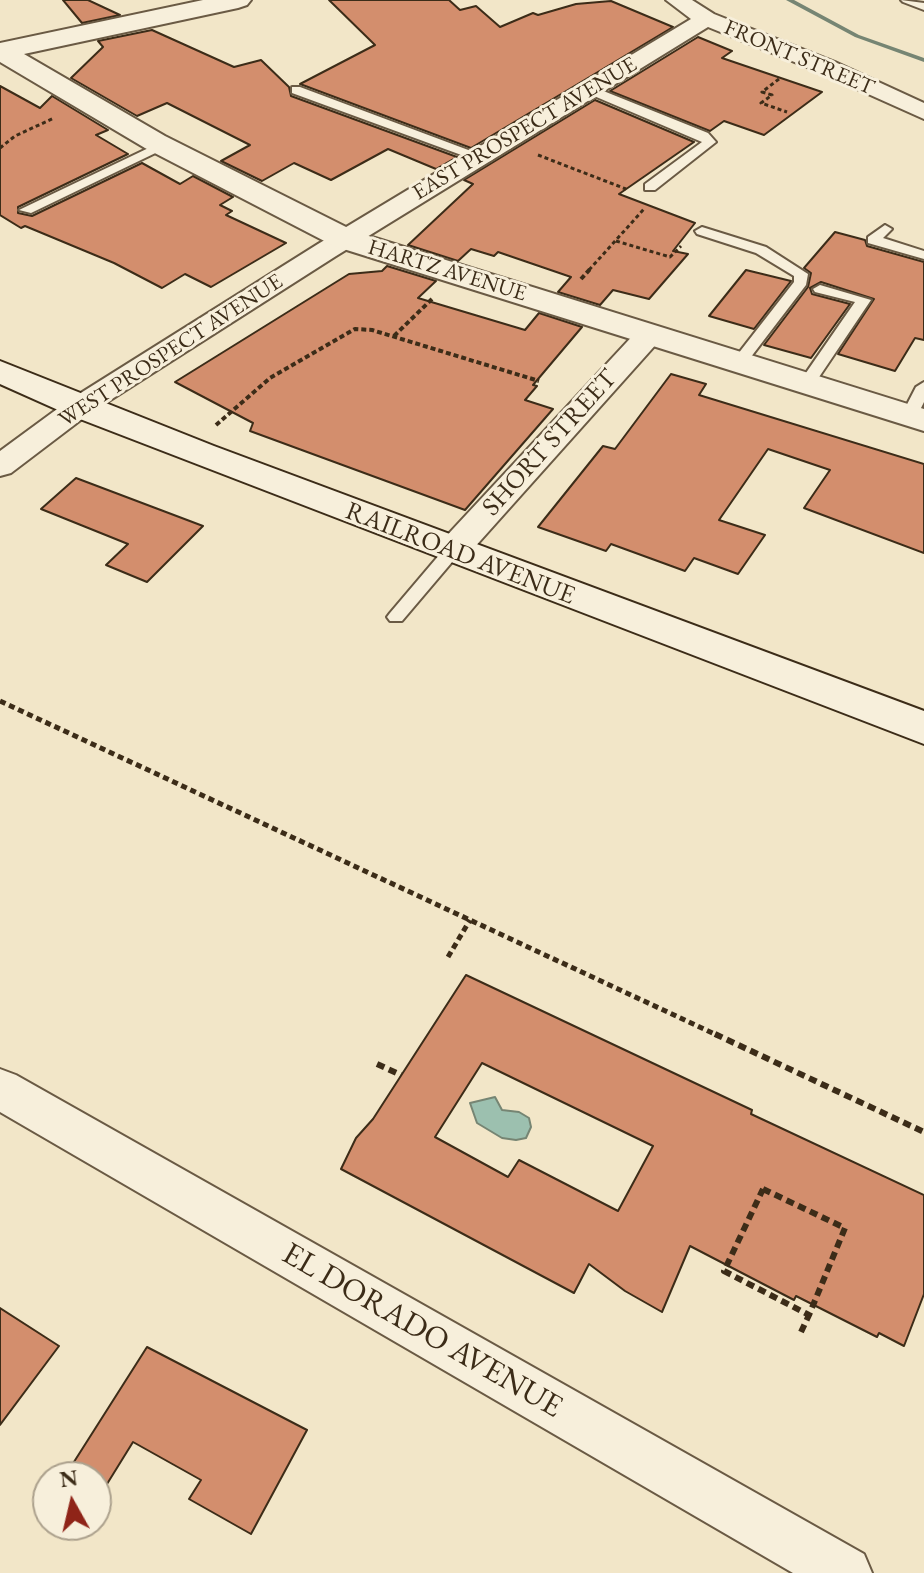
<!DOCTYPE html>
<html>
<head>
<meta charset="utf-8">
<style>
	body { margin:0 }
	#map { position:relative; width:924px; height:1573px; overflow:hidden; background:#f2e6c8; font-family:"EB Garamond",serif }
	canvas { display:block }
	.north { position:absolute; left:32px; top:1461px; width:80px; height:80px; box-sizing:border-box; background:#f7efdb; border:2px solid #aca18d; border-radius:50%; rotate:352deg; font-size:22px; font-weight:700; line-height:32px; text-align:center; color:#3c2c18 }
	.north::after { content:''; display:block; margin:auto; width:28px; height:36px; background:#8f2418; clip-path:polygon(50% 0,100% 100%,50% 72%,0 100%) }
</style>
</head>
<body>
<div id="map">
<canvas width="924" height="1573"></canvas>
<div class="north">N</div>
</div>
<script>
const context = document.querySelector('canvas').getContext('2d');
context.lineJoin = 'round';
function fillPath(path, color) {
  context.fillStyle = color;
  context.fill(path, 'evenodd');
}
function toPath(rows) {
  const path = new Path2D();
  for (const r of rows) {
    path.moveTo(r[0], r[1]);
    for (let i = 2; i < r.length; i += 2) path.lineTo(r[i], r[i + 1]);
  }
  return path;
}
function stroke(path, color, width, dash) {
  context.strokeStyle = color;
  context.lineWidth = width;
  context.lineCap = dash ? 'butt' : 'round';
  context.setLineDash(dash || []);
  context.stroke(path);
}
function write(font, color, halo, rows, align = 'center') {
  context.font = font + ' "EB Garamond",serif';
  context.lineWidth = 6;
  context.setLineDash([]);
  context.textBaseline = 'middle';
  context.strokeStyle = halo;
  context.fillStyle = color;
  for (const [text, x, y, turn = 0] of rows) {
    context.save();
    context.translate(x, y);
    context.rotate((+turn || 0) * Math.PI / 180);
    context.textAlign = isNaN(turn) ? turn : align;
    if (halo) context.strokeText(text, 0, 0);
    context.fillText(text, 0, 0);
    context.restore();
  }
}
const water = toPath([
	[495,1097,502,1110,519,1112,529,1118,531,1127,526,1138,516,1140,502,1138,477,1123,470,1103,495,1097]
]);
fillPath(water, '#9cc0af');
stroke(water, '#768573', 2);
fillPath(toPath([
	[786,0,794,0,859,35,924,58,924,62,855,37,786,0]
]), '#768573');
const building = toPath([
	[63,0,88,0,120,15,82,23,63,0],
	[329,0,449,0,460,10,476,6,500,27,533,13,538,15,576,4,611,1,673,27,471,148,300,84,375,45,329,0],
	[152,30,234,67,261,60,289,87,291,96,457,157,436,169,388,149,331,180,294,163,262,181,221,161,250,145,167,103,137,116,71,78,103,47,98,41,152,30],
	[698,37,732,51,722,58,822,92,764,135,724,121,710,131,610,91,698,37],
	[0,86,40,108,52,96,108,130,96,135,128,154,18,207,18,213,32,216,142,163,180,184,193,176,233,197,220,205,232,211,226,215,286,243,211,287,185,274,162,288,114,263,25,226,21,228,0,215,0,86],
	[595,100,694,142,619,194,695,223,673,251,688,254,649,299,613,290,600,305,558,292,571,277,498,252,494,256,471,249,458,261,408,245,473,184,464,180,595,100],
	[835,232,865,240,867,246,924,262,924,340,915,338,895,371,838,354,874,299,821,282,810,288,812,294,850,304,811,358,764,345,808,287,811,273,804,268,835,232],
	[387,266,436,281,418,298,525,330,539,313,582,327,533,385,537,386,525,400,553,409,465,510,250,431,253,423,175,382,349,274,382,271,387,266],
	[746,270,791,281,754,329,709,316,746,270],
	[671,374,706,384,699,395,924,464,924,553,804,508,830,470,768,449,719,520,765,535,738,574,694,558,685,571,611,544,606,551,538,527,603,446,615,449,671,374],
	[76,478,203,526,147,582,106,565,128,544,41,509,76,478],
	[466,975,752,1110,751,1114,924,1195,924,1294,904,1346,879,1333,877,1337,796,1296,794,1300,690,1246,662,1312,625,1291,589,1264,574,1293,341,1169,356,1138,373,1119,466,975],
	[482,1063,653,1146,618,1211,519,1160,508,1177,435,1137,482,1063],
	[0,1308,59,1346,0,1425,0,1308],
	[147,1347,307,1430,251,1534,189,1499,201,1480,133,1442,107,1484,72,1465,147,1347]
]);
fillPath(building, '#d38e6d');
stroke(building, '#3c2c18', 2);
const service = toPath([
	[901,0,924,3,924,10,903,2,901,0],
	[591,86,708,133,716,142,655,190,645,190,645,184,702,142,587,93,585,90,591,86],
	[292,87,300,87,487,157,475,160,292,93,292,87],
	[159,143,170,146,31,213,19,210,159,143],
	[885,225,892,229,883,238,924,251,924,259,868,243,868,237,885,225],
	[702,227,766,247,808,274,806,285,744,366,739,368,731,363,794,282,794,276,756,253,697,234,695,231,702,227],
	[820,285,871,300,813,386,807,388,799,383,855,302,815,292,813,289,820,285],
	[924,382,924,402,917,416,915,419,903,419,901,416,916,387,924,382],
	[452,545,461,551,458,555,402,621,390,621,387,617,390,613,446,547,452,545]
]);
const minor = toPath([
	[666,0,692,0,714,14,835,62,924,103,924,119,819,72,708,27,336,256,90,413,11,473,0,476,0,451,68,401,318,244,691,19,666,0],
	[649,326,659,329,663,335,659,341,464,559,452,562,440,559,435,551,440,543,639,329,649,326],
	[0,1069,16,1075,864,1554,872,1573,793,1573,0,1112,0,1069]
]);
const tertiary = toPath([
	[203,0,251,0,247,5,238,8,24,54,165,136,356,232,924,409,924,431,334,246,145,148,0,62,0,43,203,0]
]);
const secondary = toPath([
	[0,361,214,446,924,711,924,744,67,414,0,384,0,361]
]);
stroke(service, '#6a5a44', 4);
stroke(minor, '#6a5a44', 4);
stroke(tertiary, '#6a5a44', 4);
stroke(secondary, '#3c2c18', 4);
stroke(toPath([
	[779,79,762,92,772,95,761,103,787,112],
	[0,148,15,136,54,118],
	[538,155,626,189],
	[616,241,670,257,681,246],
	[589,270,644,209]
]), '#3c2c18', 3, [4, 3]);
stroke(toPath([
	[581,279,591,268],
	[394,336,433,298],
	[216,425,270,378,355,329,372,330,539,381]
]), '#3c2c18', 4, [5, 3]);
stroke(toPath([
	[0,701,719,1036],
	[448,957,470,920]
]), '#3c2c18', 5, [6, 4]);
stroke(toPath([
	[715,1034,924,1132],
	[377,1064,401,1075],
	[763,1189,845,1228,809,1315,724,1271,763,1189],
	[801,1332,809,1315]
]), '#3c2c18', 6, [8, 5]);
fillPath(service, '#f7efdb');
fillPath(minor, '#f7efdb');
fillPath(tertiary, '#f7efdb');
fillPath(secondary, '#f7efdb');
write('22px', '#3c2c18', '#f7efdb', [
	["FRONT STREET",799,58,23],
	["EAST PROSPECT AVENUE",525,129,-31],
	["HARTZ AVENUE",447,271,17],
	["WEST PROSPECT AVENUE",171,351,-33]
]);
write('26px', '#3c2c18', '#f7efdb', [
	["SHORT STREET",550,443,-48],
	["RAILROAD AVENUE",460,554,21]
]);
write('32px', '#3c2c18', '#f7efdb', [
	["EL DORADO AVENUE",422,1331,30]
]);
</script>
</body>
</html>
